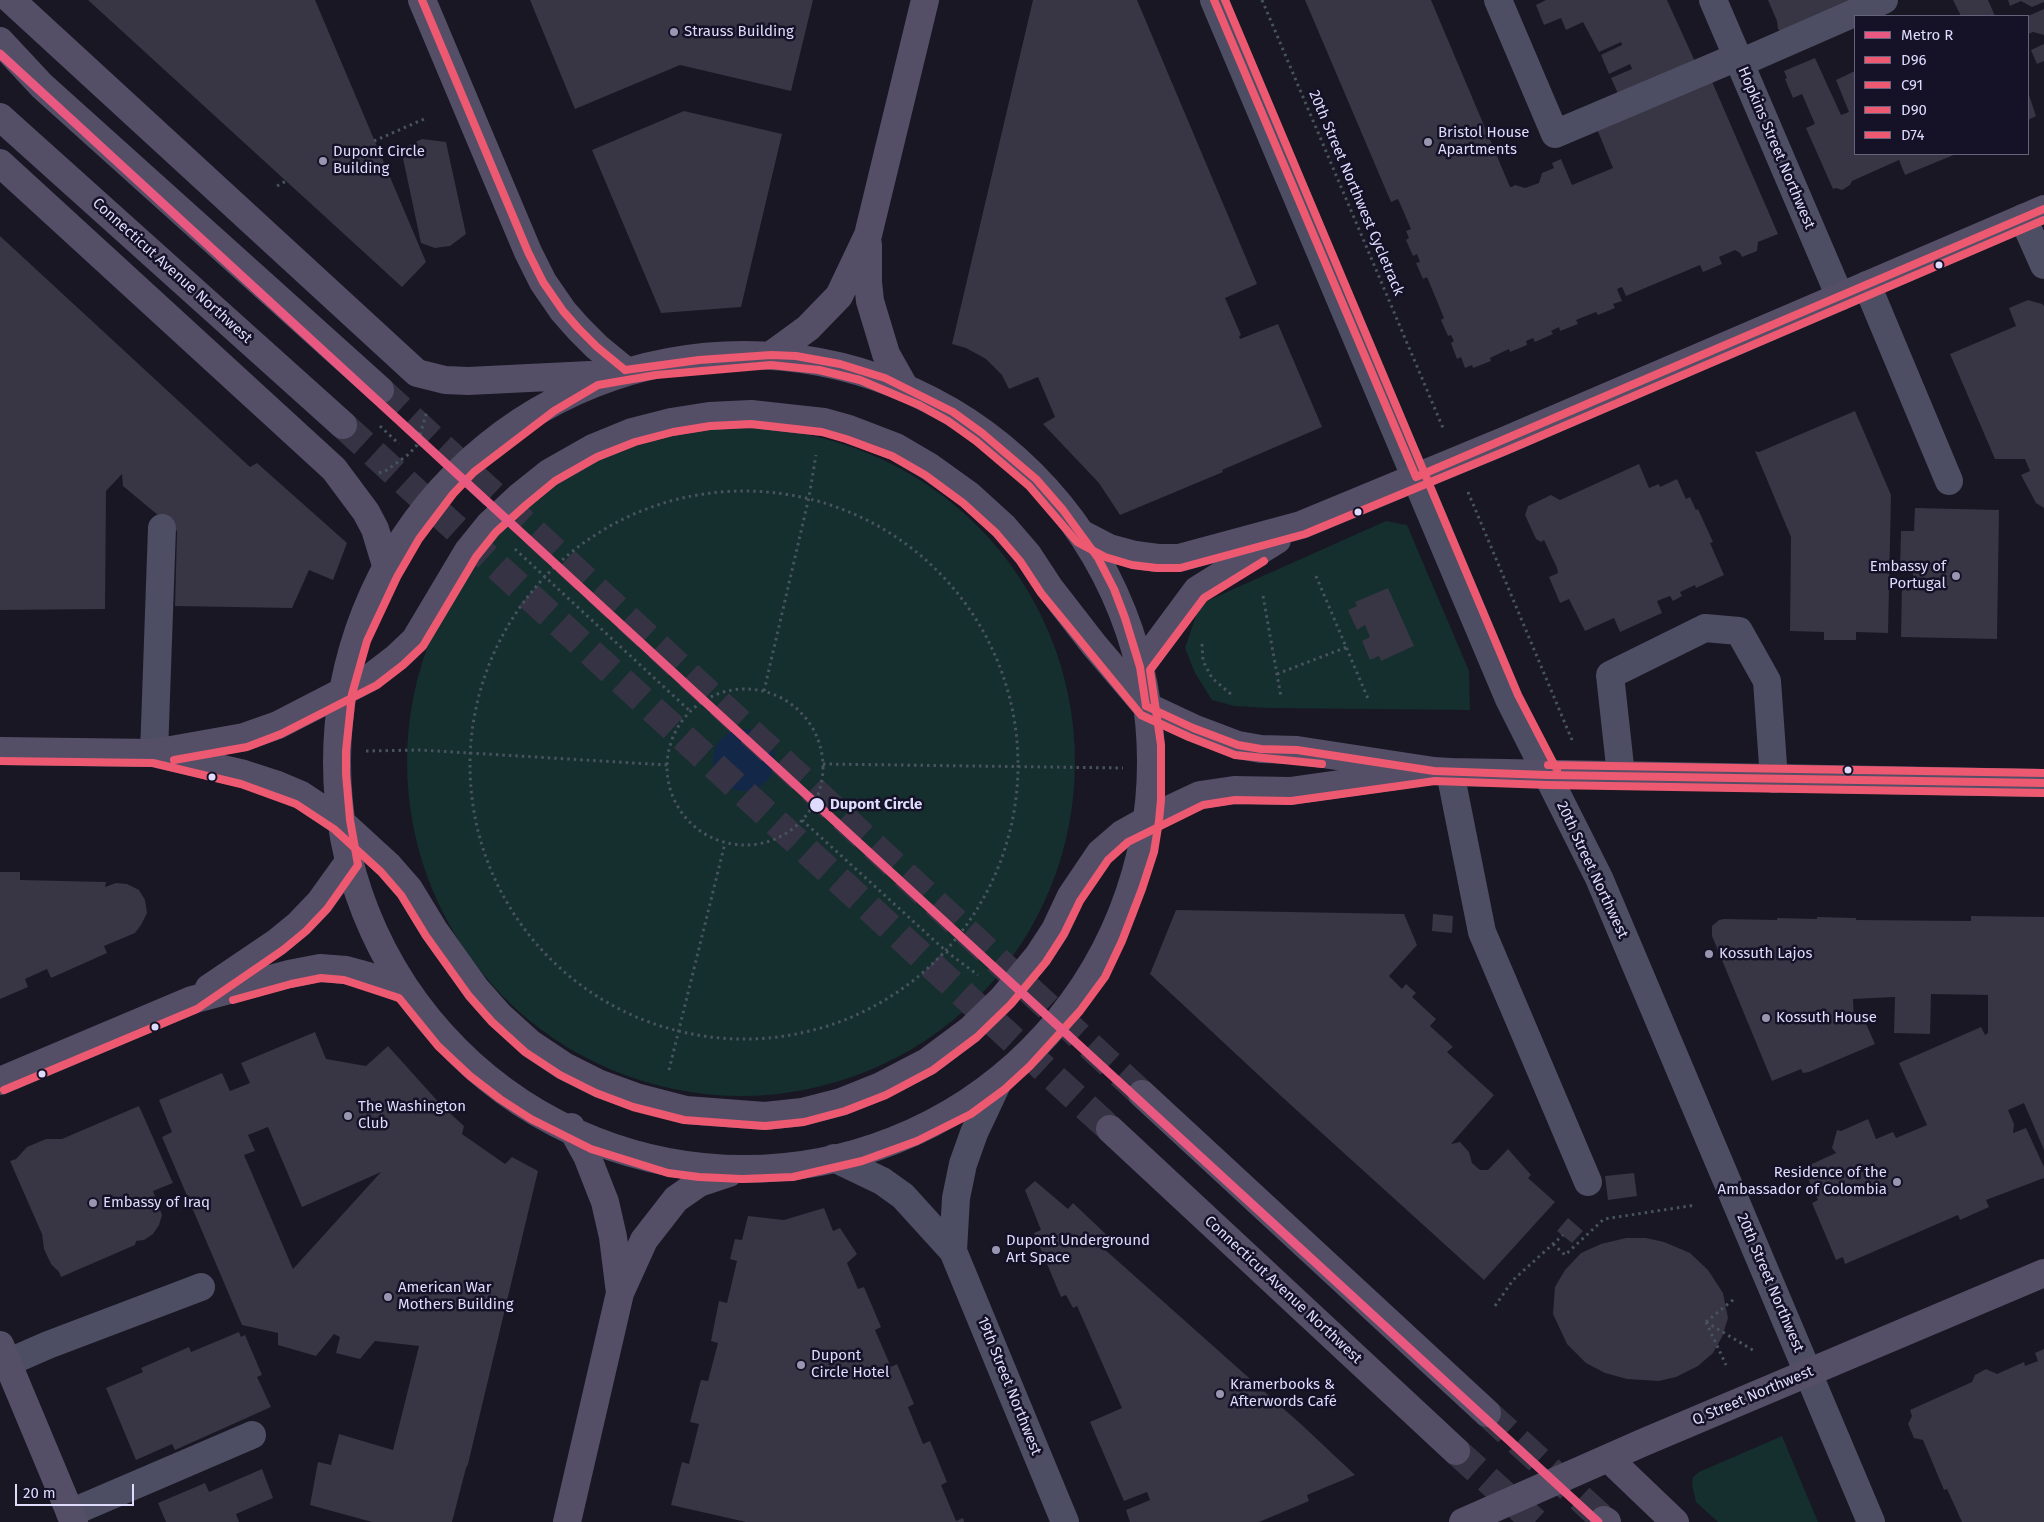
<!DOCTYPE html>
<html>
<head>
<meta charset="utf-8">
<style>
	body { margin:0 }
	#map { position:relative; width:2044px; height:1522px; overflow:hidden; background:#181723; font-family:"Fira Sans",sans-serif }
	canvas { display:block }
	.legend { position:absolute; left:1854px; top:15px; width:175px; height:140px; box-sizing:border-box; background:#151228; border:1px solid #65627d; margin:0; padding:6px 9px; list-style:none; font-size:15px; color:#dedbfd }
	.legend li { display:flex; align-items:center; gap:10px; height:25px }
	.legend b { width:25px; border:1px solid #65627d }
	.scale { position:absolute; left:15px; top:1484px; width:119px; height:22px; box-sizing:border-box; border:2px solid #dedbfd; border-top:0; padding-left:6px; font-size:15px; line-height:18px; white-space:nowrap; color:#dedbfd; -webkit-text-stroke:4px #151228; paint-order:stroke }
</style>
</head>
<body>
<div id="map">
<canvas width="2044" height="1522"></canvas>
<ul class="legend">
<li><b style="height:6px;background:#e95880"></b>Metro R</li>
<li><b style="height:6px;background:#ec5970"></b>D96</li>
<li><b style="height:6px;background:#ec5970"></b>C91</li>
<li><b style="height:6px;background:#ec5970"></b>D90</li>
<li><b style="height:6px;background:#ec5970"></b>D74</li>
</ul>
<div class="scale">20 m</div>
</div>
<script>
const context = document.querySelector('canvas').getContext('2d');
context.lineJoin = 'round';
function fillPath(path, color) {
  context.fillStyle = color;
  context.fill(path, 'evenodd');
}
function toPath(rows) {
  const path = new Path2D();
  for (const r of rows) {
    if (r.length === 3) {
      path.moveTo(r[0] + r[2], r[1]);
      path.arc(r[0], r[1], r[2], 0, 2 * Math.PI);
      continue;
    }
    path.moveTo(r[0], r[1]);
    for (let i = 2; i < r.length; i += 2) path.lineTo(r[i], r[i + 1]);
  }
  return path;
}
function stroke(path, color, width, dash) {
  context.strokeStyle = color;
  context.lineWidth = width;
  context.lineCap = dash ? 'butt' : 'round';
  context.setLineDash(dash || []);
  context.stroke(path);
}
function write(font, color, halo, rows, align = 'center') {
  context.font = font + ' "Fira Sans",sans-serif';
  context.lineWidth = 5;
  context.setLineDash([]);
  context.textBaseline = 'middle';
  context.strokeStyle = halo;
  context.fillStyle = color;
  for (const [text, x, y, turn = 0] of rows) {
    context.save();
    context.translate(x, y);
    context.rotate((+turn || 0) * Math.PI / 180);
    context.textAlign = isNaN(turn) ? turn : align;
    if (halo) context.strokeText(text, 0, 0);
    context.fillText(text, 0, 0);
    context.restore();
  }
}
fillPath(toPath([
	[741,762,334],
	[1386,521,1407,525,1469,671,1470,710,1268,708,1234,706,1212,700,1195,673,1185,648,1200,604],
	[1782,1436,1818,1522,1718,1522,1696,1502,1692,1485,1693,1477,1699,1472]
]), '#152e2e');
fillPath(toPath([
	[744,760,31]
]), '#132848');
fillPath(toPath([
	[88,0,315,0,426,262,402,287],
	[530,0,813,0,791,91,680,65,575,109],
	[1033,0,1137,0,1257,284,1225,298,1241,335,1239,336,1240,339,1278,324,1322,427,1222,470,1223,472,1120,515,1099,483,1043,424,1055,417,1038,377,1009,389,1002,375,986,359,966,348,952,344],
	[1305,0,1431,0,1510,187,1512,187,1515,185,1525,188,1539,183,1542,173,1554,168,1552,163,1561,159,1572,185,1613,168,1597,129,1710,77,1778,234,1758,242,1757,251,1742,257,1740,253,1735,250,1719,257,1722,264,1703,272,1700,265,1626,296,1622,287,1617,289,1622,301,1613,304,1615,308,1598,315,1596,312,1576,320,1578,324,1560,331,1559,327,1551,331,1553,334,1535,342,1533,338,1526,341,1527,345,1510,352,1509,349,1490,358,1491,361,1473,368,1472,365,1465,368,1461,357,1457,359,1451,343,1454,341,1451,335,1448,336,1441,320,1444,318,1427,277,1423,279,1416,263,1420,262,1417,254,1413,256,1406,240,1409,238,1406,231,1411,229,1398,199,1391,202],
	[1546,0,1667,0,1697,66,1620,98,1611,78,1632,69,1630,64,1609,74,1601,55,1622,45,1621,42,1599,52,1583,22,1566,30,1561,18,1544,25,1536,5],
	[1768,0,1857,0,1781,32,1778,29,1777,21],
	[1953,0,1988,0,1995,16,1961,16],
	[2008,0,2044,0,2044,2,2032,7,2021,1,2010,6],
	[2044,9,2044,35,2033,32,2028,34,2028,16],
	[2044,44,2044,61,2037,64,2031,50],
	[1815,58,1841,115,1849,112,1836,80,1855,71,1855,154,1956,154,1905,175,1899,160,1852,181,1850,185,1842,190,1836,188,1833,189,1806,128,1815,124,1802,94,1793,98,1785,79,1787,78,1784,71],
	[2028,92,2036,116,2028,120],
	[684,111,782,134,741,307,661,313,592,150],
	[422,139,446,142,466,234,450,246,435,248,421,243,401,149],
	[0,236,250,467,257,463,347,543,333,580,309,570,292,608,175,606,177,531,123,486,122,474,106,491,105,609,0,610],
	[2028,300,2042,304,2044,306,2044,508,2036,503,2021,475,2030,471,2025,459,1995,459,1950,354,2016,326,2009,308],
	[1855,411,1891,495,1888,633,1856,632,1856,640,1824,640,1824,632,1790,631,1791,537,1755,451,1759,452],
	[1639,464,1649,488,1659,484,1660,487,1677,479,1686,499,1690,497,1696,510,1698,509,1713,542,1710,543,1724,575,1696,588,1695,585,1680,592,1682,596,1673,601,1670,596,1657,601,1662,613,1620,632,1614,618,1585,631,1569,599,1560,603,1549,577,1558,573,1557,568,1544,540,1541,542,1536,539,1525,515,1528,506,1551,495,1560,500],
	[1915,508,1999,510,1997,639,1901,637,1902,584,1913,584,1913,568,1900,568,1901,531,1914,531],
	[1388,588,1414,646,1381,661,1379,656,1370,660,1362,641,1370,637,1365,625,1357,630,1348,610,1357,606,1355,602],
	[0,872,20,872,20,880,106,882,105,887,116,883,127,884,139,890,145,900,147,913,141,925,135,933,104,946,107,953,51,978,47,969,25,979,28,987,0,999],
	[1176,910,1404,914,1417,945,1389,976,1402,989,1406,984,1416,993,1412,997,1436,1019,1430,1026,1453,1047,1447,1052,1494,1095,1451,1144,1460,1142,1469,1152,1472,1163,1480,1170,1488,1170,1508,1149,1531,1175,1528,1178,1555,1202,1484,1280,1281,1096,1150,974],
	[1433,914,1453,916,1452,933,1432,931],
	[1971,916,2044,917,2044,1150,2024,1103,2008,1110,2014,1124,2013,1133,2026,1128,2044,1167,2044,1178,1986,1200,1989,1207,1960,1220,1958,1215,1845,1264,1843,1257,1836,1260,1812,1203,1818,1200,1803,1168,1836,1153,1832,1148,1837,1130,1841,1131,1868,1119,1876,1139,1893,1132,1896,1138,1927,1125,1899,1063,1981,1027,1985,1035,1988,1033,1988,995,1931,994,1930,1034,1894,1033,1895,997,1853,999,1854,1021,1863,1017,1875,1044,1809,1072,1803,1073,1801,1069,1772,1081,1712,936,1712,926,1719,920,1724,919,1777,920,1777,918,1817,919,1817,917,1856,918,1856,920,1971,921],
	[315,1032,326,1059,366,1066,388,1046,442,1106,464,1126,462,1134,505,1164,512,1157,538,1171,468,1464,466,1468,452,1522,372,1522,310,1505,318,1462,331,1465,339,1434,393,1450,419,1346,375,1341,360,1359,336,1353,340,1337,334,1334,316,1356,278,1345,278,1333,242,1325,162,1137,172,1132,159,1100,222,1073,230,1091,250,1083,241,1063],
	[268,1127,302,1207,381,1172,293,1269,244,1155,255,1151,248,1135],
	[139,1106,173,1183,153,1191,162,1215,159,1225,153,1234,144,1240,136,1241,135,1245,61,1277,59,1272,51,1264,44,1249,42,1234,10,1161,16,1159,27,1147,46,1139,62,1139],
	[1634,1173,1637,1196,1608,1200,1605,1176],
	[1035,1181,1068,1209,1073,1203,1111,1239,1102,1247,1303,1426,1355,1475,1307,1495,1309,1501,1259,1522,1130,1522,1126,1510,1150,1500,1147,1492,1124,1501,1090,1422,1122,1408,1077,1306,1073,1308,1066,1295,1061,1297,1034,1233,1041,1230,1025,1190],
	[824,1208,833,1231,840,1228,857,1254,847,1263,858,1289,864,1287,881,1327,875,1330,891,1367,897,1364,914,1404,908,1407,923,1444,930,1441,947,1482,941,1485,956,1521,963,1518,964,1522,746,1522,671,1505,682,1462,689,1464,699,1424,690,1422,701,1380,708,1381,718,1343,711,1341,719,1301,727,1303,737,1261,730,1259,735,1239,742,1240,748,1216,784,1220],
	[1568,1218,1583,1231,1572,1243,1557,1231],
	[1626,1238,1646,1238,1664,1242,1690,1253,1708,1270,1723,1293,1728,1318,1722,1337,1713,1353,1698,1366,1676,1377,1659,1381,1627,1379,1605,1373,1586,1363,1567,1344,1553,1314,1555,1287,1565,1270,1581,1253,1601,1244],
	[239,1332,241,1337,245,1335,262,1375,257,1377,271,1407,175,1450,172,1444,136,1460,106,1388,143,1372,141,1368,189,1347,191,1352],
	[2044,1349,2044,1522,1962,1522,1947,1489,1944,1490,1923,1440,1914,1438,1908,1424,1912,1416,1910,1410,1972,1382,1975,1375,1986,1369,1997,1374,2024,1362,2025,1366,2038,1361,2035,1353],
	[262,1469,273,1498,236,1514,239,1522,166,1522,158,1503,205,1483,209,1492]
]), '#383544');
stroke(toPath([
	[380,390,1142,1094],
	[343,425,1110,1129],
	[1487,1413,1604,1520],
	[1456,1451,1535,1522]
]), '#363444', 28, [28, 14]);
stroke(toPath([
	[1262,0,1443,428],
	[374,141,424,119],
	[277,186,286,181],
	[380,426,399,444],
	[379,473,387,470,409,454,417,445,427,411],
	[744,765,274],
	[1468,492,1572,740],
	[515,549,691,712],
	[1316,576,1369,701],
	[1263,596,1281,697],
	[1202,644,1203,661,1212,678,1233,696],
	[1277,674,1347,647],
	[745,767,78],
	[764,691,809,497,816,455],
	[366,751,420,750,667,765],
	[823,764,1123,768],
	[802,820,947,952,978,975],
	[669,1070,725,843],
	[1553,1244,1565,1255,1604,1219,1696,1205],
	[1495,1306,1513,1280,1563,1235],
	[1706,1322,1756,1352],
	[1706,1322,1726,1365],
	[1706,1322,1734,1299]
]), '#47535f', 3, [2.5, 4]);
stroke(toPath([
	[1214,0,1509,699,1599,878,1871,1522],
	[1498,0,1555,134,1737,57],
	[1713,0,1840,297],
	[1740,63,1884,0],
	[2023,218,2044,265],
	[1867,285,1949,481],
	[154,753,162,528],
	[1450,772,1482,932,1588,1182],
	[1621,775,1610,675,1705,628,1739,631,1767,681,1774,779],
	[834,1158,882,1181,903,1196,953,1251,1065,1522],
	[953,1251,956,1198,963,1164,974,1133,998,1082],
	[0,1366,48,1345,201,1287],
	[70,1513,252,1435]
]), '#4d4d63', 28);
stroke(toPath([
	[11,0,417,373,445,380,468,381,590,375],
	[422,0,528,252,543,282,563,311,578,328,597,347,625,370],
	[0,41,42,86,380,390],
	[0,117,343,425],
	[0,163,334,469,366,512,375,529,388,572],
	[868,245,868,282,870,301,886,354,904,386],
	[744,762,407],
	[771,355,808,328,839,296,868,235,925,0],
	[1082,534,1109,548,1135,555,1158,558,1179,558,1301,525,1504,441,2044,209],
	[1140,667,1197,590,1277,540],
	[0,751,154,753,244,774,275,784,301,795,340,821,388,865,409,889,434,930,476,989,499,1015,531,1044,564,1066,600,1084,636,1097,686,1110,765,1116,802,1112,841,1102,881,1086,927,1062,970,1030,1003,998,1038,956,1055,930,1071,896,1100,853,1122,834,1149,819,1200,795,1234,790,1290,791,1403,775],
	[154,753,244,737,278,725,371,677,397,657,415,640,468,551,489,525,519,497,549,473,593,448,632,432,671,422,709,416,751,414,824,422,849,429,896,447,930,467,969,495,1003,526,1028,555,1049,587,1094,645,1146,706,1193,728,1238,745,1261,749,1297,750,1434,771,1450,772,2044,783],
	[209,988,277,942,299,924,320,902,348,863],
	[0,1081,192,1000,289,974,320,968,346,970,368,976,405,990],
	[1142,1094,1487,1413],
	[571,1127,587,1156,605,1202,613,1237,620,1293],
	[1110,1129,1456,1451],
	[0,1345,74,1522],
	[1608,1458,1675,1522],
	[1604,1520,1607,1522],
	[567,1522,620,1293,644,1240,676,1199,699,1183,729,1173],
	[1463,1522,1642,1443,2044,1273]
]), '#554e67', 28);
stroke(toPath([
	[422,0,528,252,543,282,563,311,578,328,597,347,625,370],
	[1214,0,1416,477],
	[625,370,699,360,771,355,796,356,840,364,885,378,953,412,982,433,1036,479,1063,510,1098,558,1114,589,1125,618,1140,667,1146,706],
	[1416,477,2044,209],
	[1146,706,1193,728,1238,745,1261,749,1297,750,1434,771,1548,775,2044,783]
]), '#ec5970', 8);
stroke(toPath([
	[233,1000,291,984,321,978,344,980,399,998,438,1046,470,1076,500,1099,531,1119,591,1149,668,1173,699,1177,742,1179,793,1177,862,1161,917,1141,971,1114,1005,1089,1030,1066,1080,1011,1105,977,1122,941,1142,889,1154,852,1159,821,1161,800,1161,745,1150,670,1204,598,1264,561],
	[4,1090,197,1009,283,950,306,931,327,909,358,865,350,820,346,774,346,751,352,694,367,641,397,577,419,539,453,494,474,472,554,411,598,385,656,375,771,365,819,370,860,380,919,405,948,421,976,441,1029,486,1077,542,1105,557,1132,565,1157,568,1180,568,1305,534,1508,450,2044,220]
]), '#ec5970', 8);
stroke(toPath([
	[174,760,247,747,281,734,377,685,403,665,423,646,476,557,496,532,526,505,555,481,597,457,635,442,673,432,710,426,751,424,822,432,846,439,892,456,925,475,963,503,996,533,1020,561,1041,593,1141,715,1189,737,1235,755,1322,764],
	[0,761,153,763,241,784,296,804,334,829,381,872,401,895,426,936,469,996,492,1022,525,1052,560,1075,596,1093,633,1107,684,1120,765,1126,804,1122,845,1111,886,1095,933,1070,977,1037,1011,1004,1046,962,1064,934,1080,901,1108,860,1128,842,1203,805,1235,800,1291,801,1435,781,1548,785,2044,793]
]), '#ec5970', 8);
stroke(toPath([
	[1225,0,1518,695,1557,770],
	[1548,765,2044,773]
]), '#ec5970', 8);
stroke(toPath([
	[0,54,1598,1522]
]), '#e95880', 9);
for (const [x, y, r, color] of [
	[674,32,5,"#9996b1"],
	[1428,142,5,"#9996b1"],
	[323,161,5,"#9996b1"],
	[1939,265,4.5,"#dedbfd"],
	[1358,512,4.5,"#dedbfd"],
	[1956,576,5,"#9996b1"],
	[1848,770,4.5,"#dedbfd"],
	[212,777,4.5,"#dedbfd"],
	[817,805,8,"#dedbfd"],
	[1709,954,5,"#9996b1"],
	[1766,1018,5,"#9996b1"],
	[155,1027,4.5,"#dedbfd"],
	[42,1074,4.5,"#dedbfd"],
	[348,1116,5,"#9996b1"],
	[1897,1182,5,"#9996b1"],
	[93,1203,5,"#9996b1"],
	[996,1250,5,"#9996b1"],
	[388,1297,5,"#9996b1"],
	[801,1365,5,"#9996b1"],
	[1220,1394,5,"#9996b1"]
]) {
  const dot = new Path2D();
  dot.arc(x, y, r, 0, 2 * Math.PI);
  context.fillStyle = color;
  context.fill(dot);
  stroke(dot, '#151228', 2);
}
write('15px', '#dedbfd', '#151228', [
	["Strauss Building",684,32],
	["Bristol House",1438,133],
	["Apartments",1438,150],
	["Dupont Circle",333,152],
	["Building",333,169],
	["Embassy of",1946,567,"right"],
	["Portugal",1946,584,"right"],
	["Kossuth Lajos",1719,954],
	["Kossuth House",1776,1018],
	["The Washington",358,1107],
	["Club",358,1124],
	["Residence of the",1887,1173,"right"],
	["Ambassador of Colombia",1887,1190,"right"],
	["Embassy of Iraq",103,1203],
	["Dupont Underground",1006,1241],
	["Art Space",1006,1258],
	["American War",398,1288],
	["Mothers Building",398,1305],
	["Dupont",811,1356],
	["Circle Hotel",811,1373],
	["Kramerbooks &",1230,1385],
	["Afterwords Café",1230,1402]
], 'left');
write('15px', '#dedbfd', '#151228', [
	["Hopkins Street Northwest",1776,148,67],
	["20th Street Northwest Cycletrack",1356,193,67],
	["Connecticut Avenue Northwest",172,271,42],
	["20th Street Northwest",1592,870,65],
	["20th Street Northwest",1770,1283,67],
	["Connecticut Avenue Northwest",1283,1290,43],
	["19th Street Northwest",1009,1386,68],
	["Q Street Northwest",1753,1396,-23]
]);
write('bold 15px', '#dedbfd', '#151228', [
	["Dupont Circle",830,805]
], 'left');
</script>
</body>
</html>
